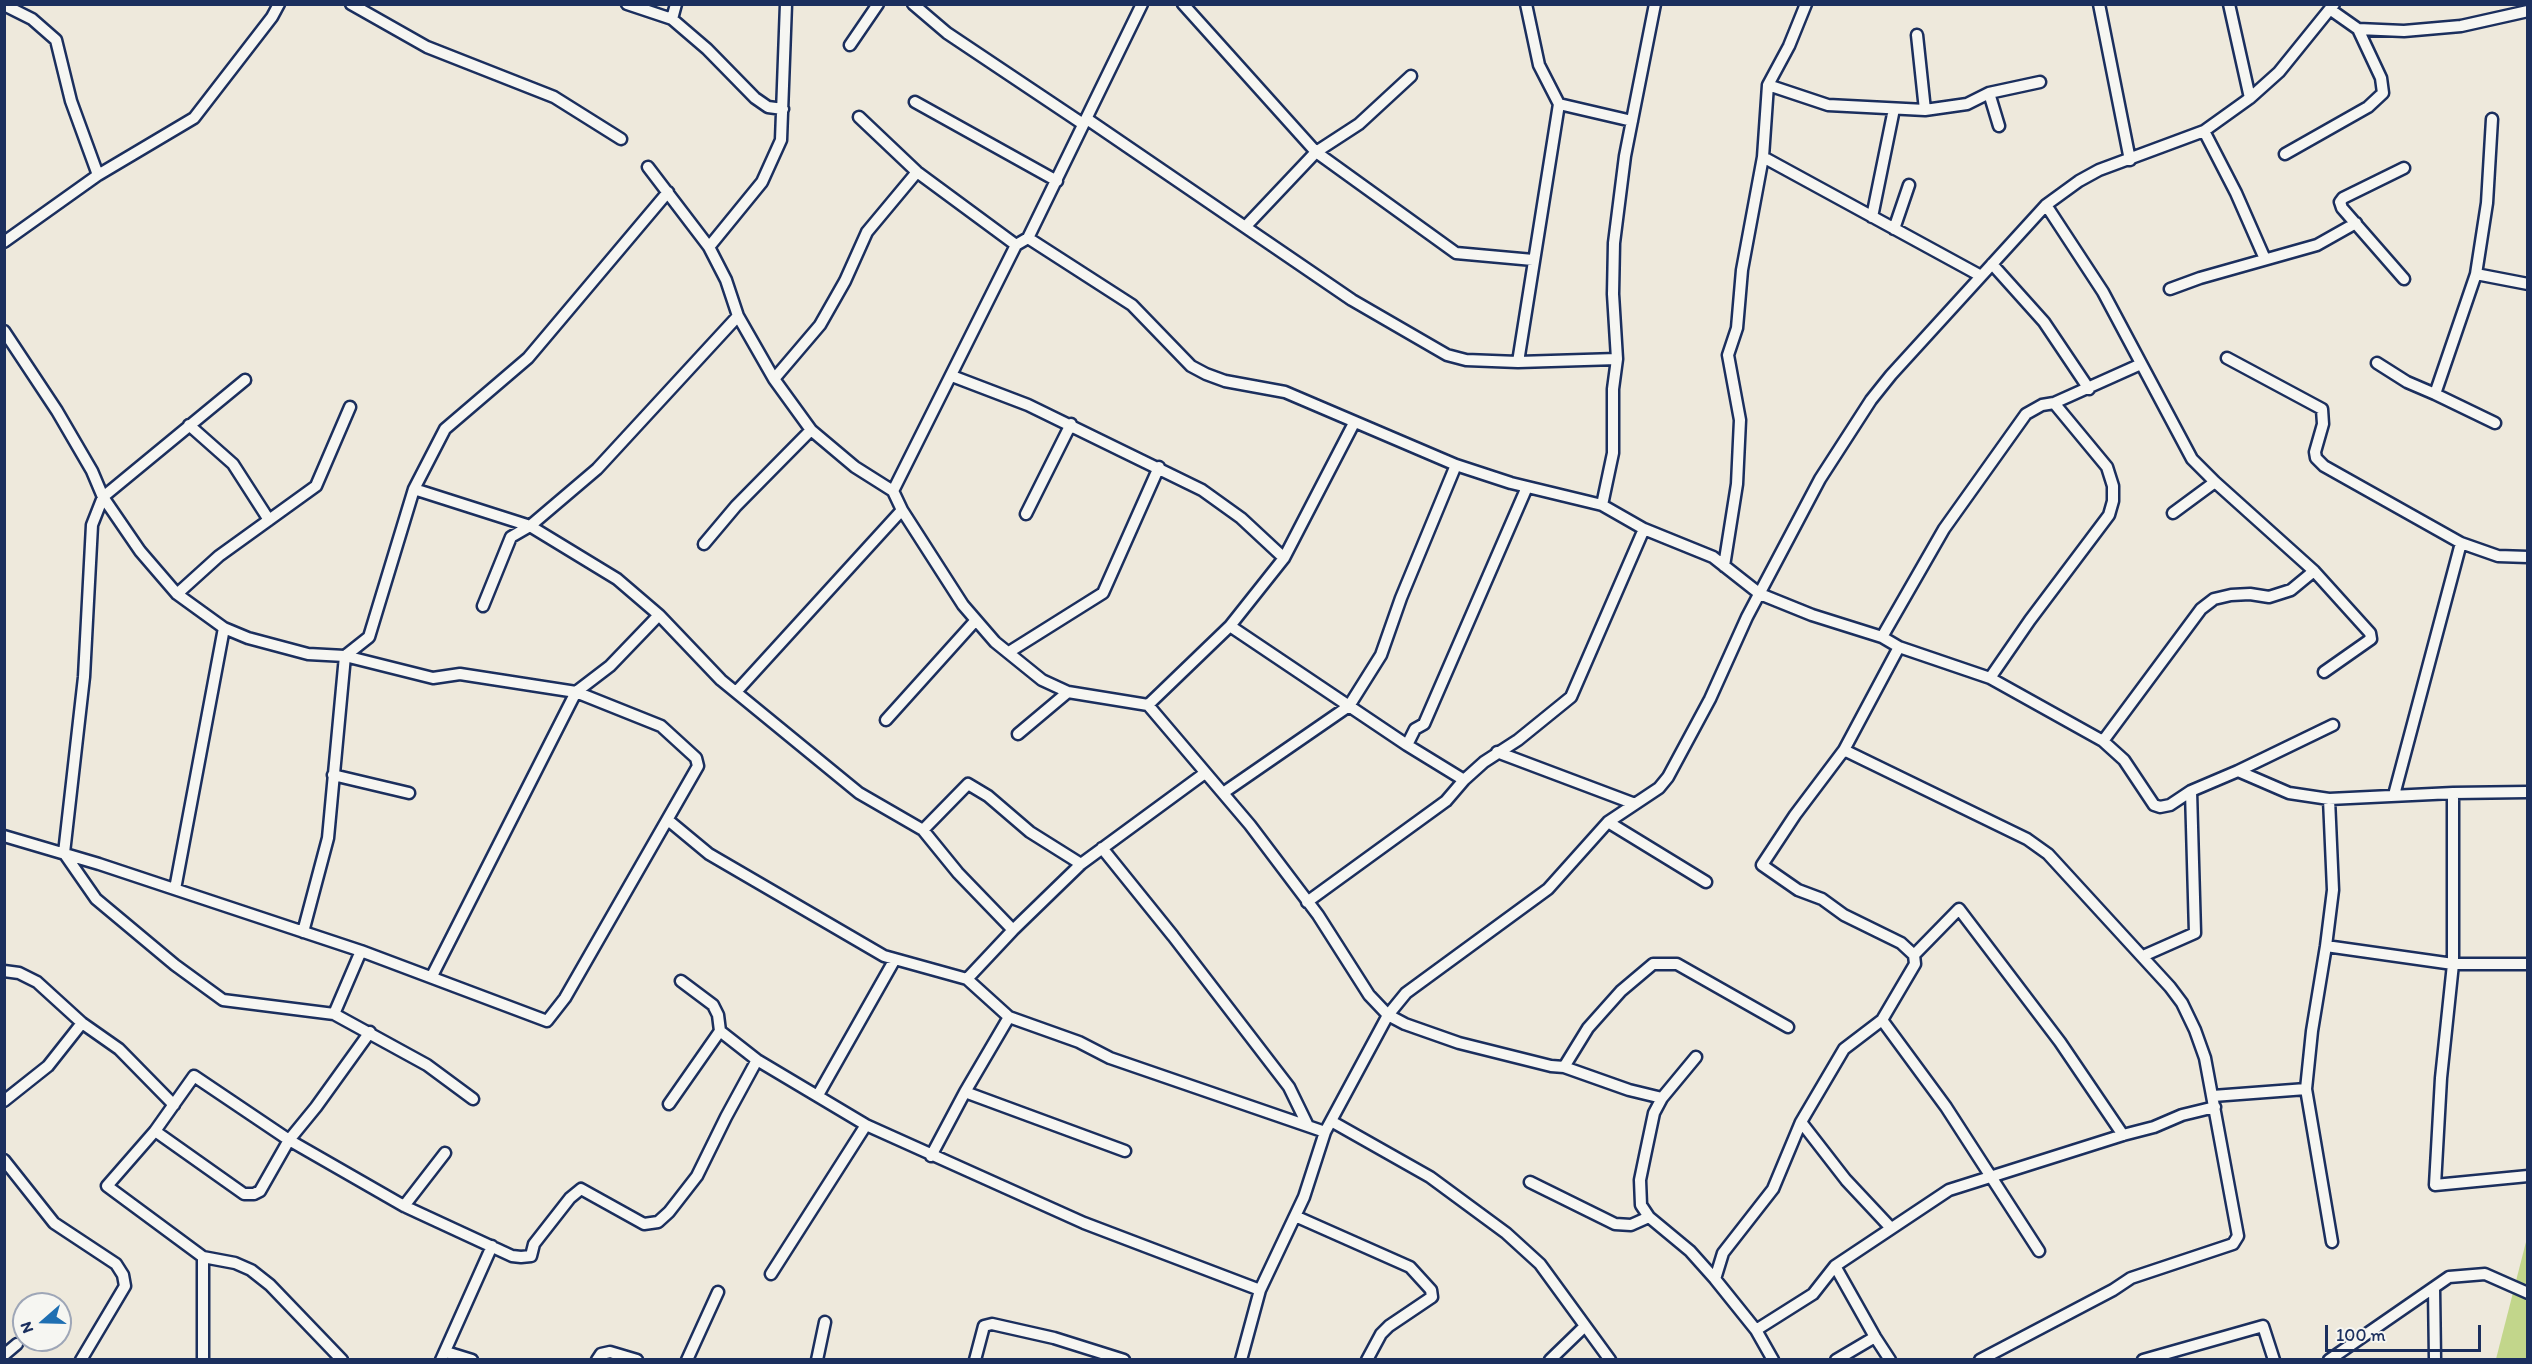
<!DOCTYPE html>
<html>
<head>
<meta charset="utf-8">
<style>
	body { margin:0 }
	#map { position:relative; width:2532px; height:1364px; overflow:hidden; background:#eee9dc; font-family:Itim,sans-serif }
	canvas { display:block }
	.frame { position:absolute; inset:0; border:6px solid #1b2f5e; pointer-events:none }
	.north { position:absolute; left:12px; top:1292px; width:60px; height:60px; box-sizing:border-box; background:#f6f6f2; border:2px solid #9ea6b7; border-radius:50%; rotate:250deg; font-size:16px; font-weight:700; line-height:24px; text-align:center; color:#1b2f5e }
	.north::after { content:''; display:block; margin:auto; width:21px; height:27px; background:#1f6fb2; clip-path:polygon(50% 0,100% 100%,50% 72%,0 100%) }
	.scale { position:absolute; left:2325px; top:1325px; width:156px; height:27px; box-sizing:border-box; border:3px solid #1b2f5e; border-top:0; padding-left:8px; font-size:18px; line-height:21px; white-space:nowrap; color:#1b2f5e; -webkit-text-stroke:4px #f6f6f2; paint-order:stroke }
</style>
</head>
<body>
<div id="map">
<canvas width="2532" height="1364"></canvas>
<div class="frame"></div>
<div class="north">N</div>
<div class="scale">100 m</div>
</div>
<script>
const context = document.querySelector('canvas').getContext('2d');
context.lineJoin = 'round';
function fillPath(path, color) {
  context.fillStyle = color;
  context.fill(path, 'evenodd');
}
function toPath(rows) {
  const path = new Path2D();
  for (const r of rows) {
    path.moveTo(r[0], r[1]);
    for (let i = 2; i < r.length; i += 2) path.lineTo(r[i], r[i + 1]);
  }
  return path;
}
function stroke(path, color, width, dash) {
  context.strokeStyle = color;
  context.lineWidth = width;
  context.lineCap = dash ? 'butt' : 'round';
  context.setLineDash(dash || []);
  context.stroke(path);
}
fillPath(toPath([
	[2527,1238,2527,1359,2496,1359]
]), '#c2d68b');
const minor = toPath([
	[351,4,427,47,554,97,621,139],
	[627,4,672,19,707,49,755,98,768,107,783,109],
	[913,4,947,33,1083,124],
	[1183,4,1316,152,1456,253,1533,260],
	[1526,4,1539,65,1559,104,1632,121],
	[2099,4,2130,160],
	[2229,4,2250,98],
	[4,5,32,19,56,40,71,101,98,175],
	[2331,10,2358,29,2404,31,2461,26,2528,11],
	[672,19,676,4],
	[1917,35,1925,110],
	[850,45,878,4],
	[1768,85,1828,105,1925,110,1967,104,1989,93,2040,82],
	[1989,93,1999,126],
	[915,102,1057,181],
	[859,117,917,172,1016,245],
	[1087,119,1352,300,1447,355,1466,360,1518,362,1617,359],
	[2492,119,2487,203,2476,274,2435,394,2495,423],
	[2204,131,2236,193,2265,259],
	[2285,154,2368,107,2383,93,2381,78,2358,29],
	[1763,157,1981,276],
	[648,167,709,247,726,280,738,316,774,379,811,430,855,467,893,491,902,510,963,605,995,642,1042,680,1068,692,1148,705,1250,825,1318,915,1369,995,1388,1015,1405,1024,1459,1043,1551,1066,1564,1067,1629,1090,1662,1098,1654,1113,1646,1151,1640,1180,1641,1205,1649,1217,1690,1251,1715,1279,1756,1330,1773,1360],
	[2046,205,2103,292,2192,459,2215,482,2314,571,2370,633,2371,639,2324,672],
	[1872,217,1894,109],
	[1246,226,1316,152,1359,124,1411,76],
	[1894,229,1909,185],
	[1028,238,1132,305,1191,366,1206,374,1225,381,1285,392,1456,465,1511,483,1602,505,1644,529,1713,557,1760,594,1812,615,1882,637,1899,647,1990,678,2103,741,2124,760,2154,805,2160,807,2170,805,2191,791,2238,771,2289,793,2329,799,2453,793,2528,792],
	[4,242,98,175,194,118,272,17,279,4],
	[709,247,762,182,781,140,786,4],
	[1992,264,2044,322,2089,389],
	[2476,274,2528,284],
	[2404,279,2342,208,2340,202,2343,198,2404,168],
	[2170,289,2200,278,2317,245,2356,223],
	[4,331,57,411,92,471,103,497,140,551,177,594,224,628,248,638,308,654,345,656,433,678,460,674,576,692,661,726,696,758,698,766,565,998,547,1021,361,951,99,864,4,836],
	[2227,358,2322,409,2323,424,2315,452,2316,458,2324,466,2461,543,2498,556,2528,557],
	[1518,362,1559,104],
	[2377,363,2407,382,2435,394],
	[952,376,1028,405,1202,490,1241,518,1284,558],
	[774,379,820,325,845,281,867,232,917,172],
	[245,380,103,497,92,525,84,677,64,853,96,899,175,965,223,1000,334,1014,427,1065,473,1099],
	[2054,403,2141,364],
	[189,425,233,464,269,520],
	[414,489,530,526,617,579,659,615,721,680,859,793,923,830,968,784,988,796,1030,832,1081,864],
	[893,491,1016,245,1028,238,1142,4],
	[1602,505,1613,453,1613,389,1617,359,1613,294,1614,243,1625,156,1655,4],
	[2173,513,2215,482],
	[1026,514,1071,424],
	[704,544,736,506,811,430],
	[1724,566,1737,484,1740,420,1728,355,1737,328,1742,270,1763,157,1768,85,1789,46,1806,4],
	[177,594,219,556,316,486,350,407],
	[483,606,511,537,530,526,597,469,738,316],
	[1230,626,1407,745,1464,780],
	[1882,637,1944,529,2026,414,2042,405,2054,403,2107,467,2113,486,2113,501,2109,515,2030,620,1990,678],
	[1009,652,1103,593,1159,467],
	[736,692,902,510],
	[1148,705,1230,626,1284,558,1354,423],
	[886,720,976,620],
	[1018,734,1068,692],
	[2103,741,2201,609,2214,599,2231,595,2250,594,2269,597,2291,590,2314,571],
	[1407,745,1415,729,1424,724,1527,487],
	[1844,750,2027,839,2048,854,2170,987,2182,1003,2195,1030,2205,1058,2238,1236,2233,1244,2131,1278,2113,1290,1980,1360],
	[1497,752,1635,804],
	[2238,771,2333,725],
	[333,775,409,793],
	[1223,793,1349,706,1381,655,1401,598,1456,465],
	[2453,793,2453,964,2441,1078,2435,1185,2528,1176],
	[2394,795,2461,543],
	[2329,799,2333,890,2326,946,2312,1031,2306,1089,2332,1242],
	[668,820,709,854,884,956,967,979,1009,1017,1079,1042,1110,1058,1325,1132],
	[1608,822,1706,882],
	[923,830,958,873,1013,930],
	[1102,848,1173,936,1289,1087,1308,1126],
	[175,889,224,628],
	[1307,902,1446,801,1464,780,1484,762,1518,740,1571,697,1644,529],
	[303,932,328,838,345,656,369,637,414,489,445,429,528,358,668,192],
	[2326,946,2453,964,2528,964],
	[1914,955,1959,909,2060,1042,2123,1135],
	[2143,956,2195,933,2191,791],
	[4,971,19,973,37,982,82,1023,119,1049,174,1105],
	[432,976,576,692,610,666,659,615],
	[967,979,1013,930,1081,864,1205,773],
	[681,981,713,1005,718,1015,720,1031,757,1060,866,1125,1084,1223,1260,1290],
	[334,1014,361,951],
	[1882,1020,1946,1107,2039,1251],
	[1564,1067,1588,1028,1621,991,1653,964,1677,964,1788,1027],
	[965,1092,1125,1151],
	[818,1095,895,959],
	[2213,1096,2306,1089],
	[1662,1098,1696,1057],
	[4,1101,48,1066,82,1023],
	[669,1104,720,1031],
	[1331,1121,1430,1177,1506,1233,1540,1264,1610,1360],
	[1801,1122,1846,1180,1890,1227],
	[155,1131,244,1194,254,1194,260,1191,289,1140,316,1107,370,1032],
	[931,1156,965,1092,1009,1017],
	[4,1160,54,1223,116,1264,123,1275,125,1286,81,1360],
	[1530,1182,1615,1224,1631,1225,1649,1217],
	[404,1206,445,1153],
	[1295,1216,1410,1267,1431,1290,1432,1297,1389,1326,1381,1334,1367,1360],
	[1835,1266,1875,1337,1890,1360],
	[771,1274,866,1125],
	[1715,1279,1723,1253,1773,1189,1801,1122,1844,1049,1882,1020,1915,964,1914,955,1901,943,1844,915,1822,899,1798,890,1762,865,1795,815,1844,750,1899,647],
	[2434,1288,2435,1360],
	[1756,1330,1813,1294,1835,1266,1949,1190,2123,1135,2154,1127,2182,1115,2215,1107],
	[446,1352,472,1360],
	[4,1355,17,1344],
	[203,1360,203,1257],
	[342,1360,270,1285,251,1270,235,1263,203,1257,107,1186,155,1131,194,1076,289,1140,404,1206,512,1256,521,1257,531,1256,534,1244,570,1198,581,1189,644,1224,658,1222,669,1212,697,1176,726,1117,757,1060],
	[441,1360,492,1246],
	[597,1360,601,1354,610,1352,637,1360],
	[687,1360,718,1292],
	[817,1360,825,1322],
	[975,1360,984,1326,992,1324,1054,1338,1124,1360],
	[1241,1360,1260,1290,1304,1197,1325,1132,1388,1015,1406,993,1548,889,1608,822,1659,788,1668,777,1710,699,1747,617,1820,479,1871,400,1891,375,2046,205,2079,181,2099,170,2204,131,2250,98,2279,72,2334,4],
	[1550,1360,1585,1326],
	[1836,1360,1875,1337],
	[2143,1360,2263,1326,2274,1360],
	[2329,1360,2449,1277,2485,1274,2528,1293]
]);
stroke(minor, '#1b2f5e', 15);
stroke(minor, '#f6f6f2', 10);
</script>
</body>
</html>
